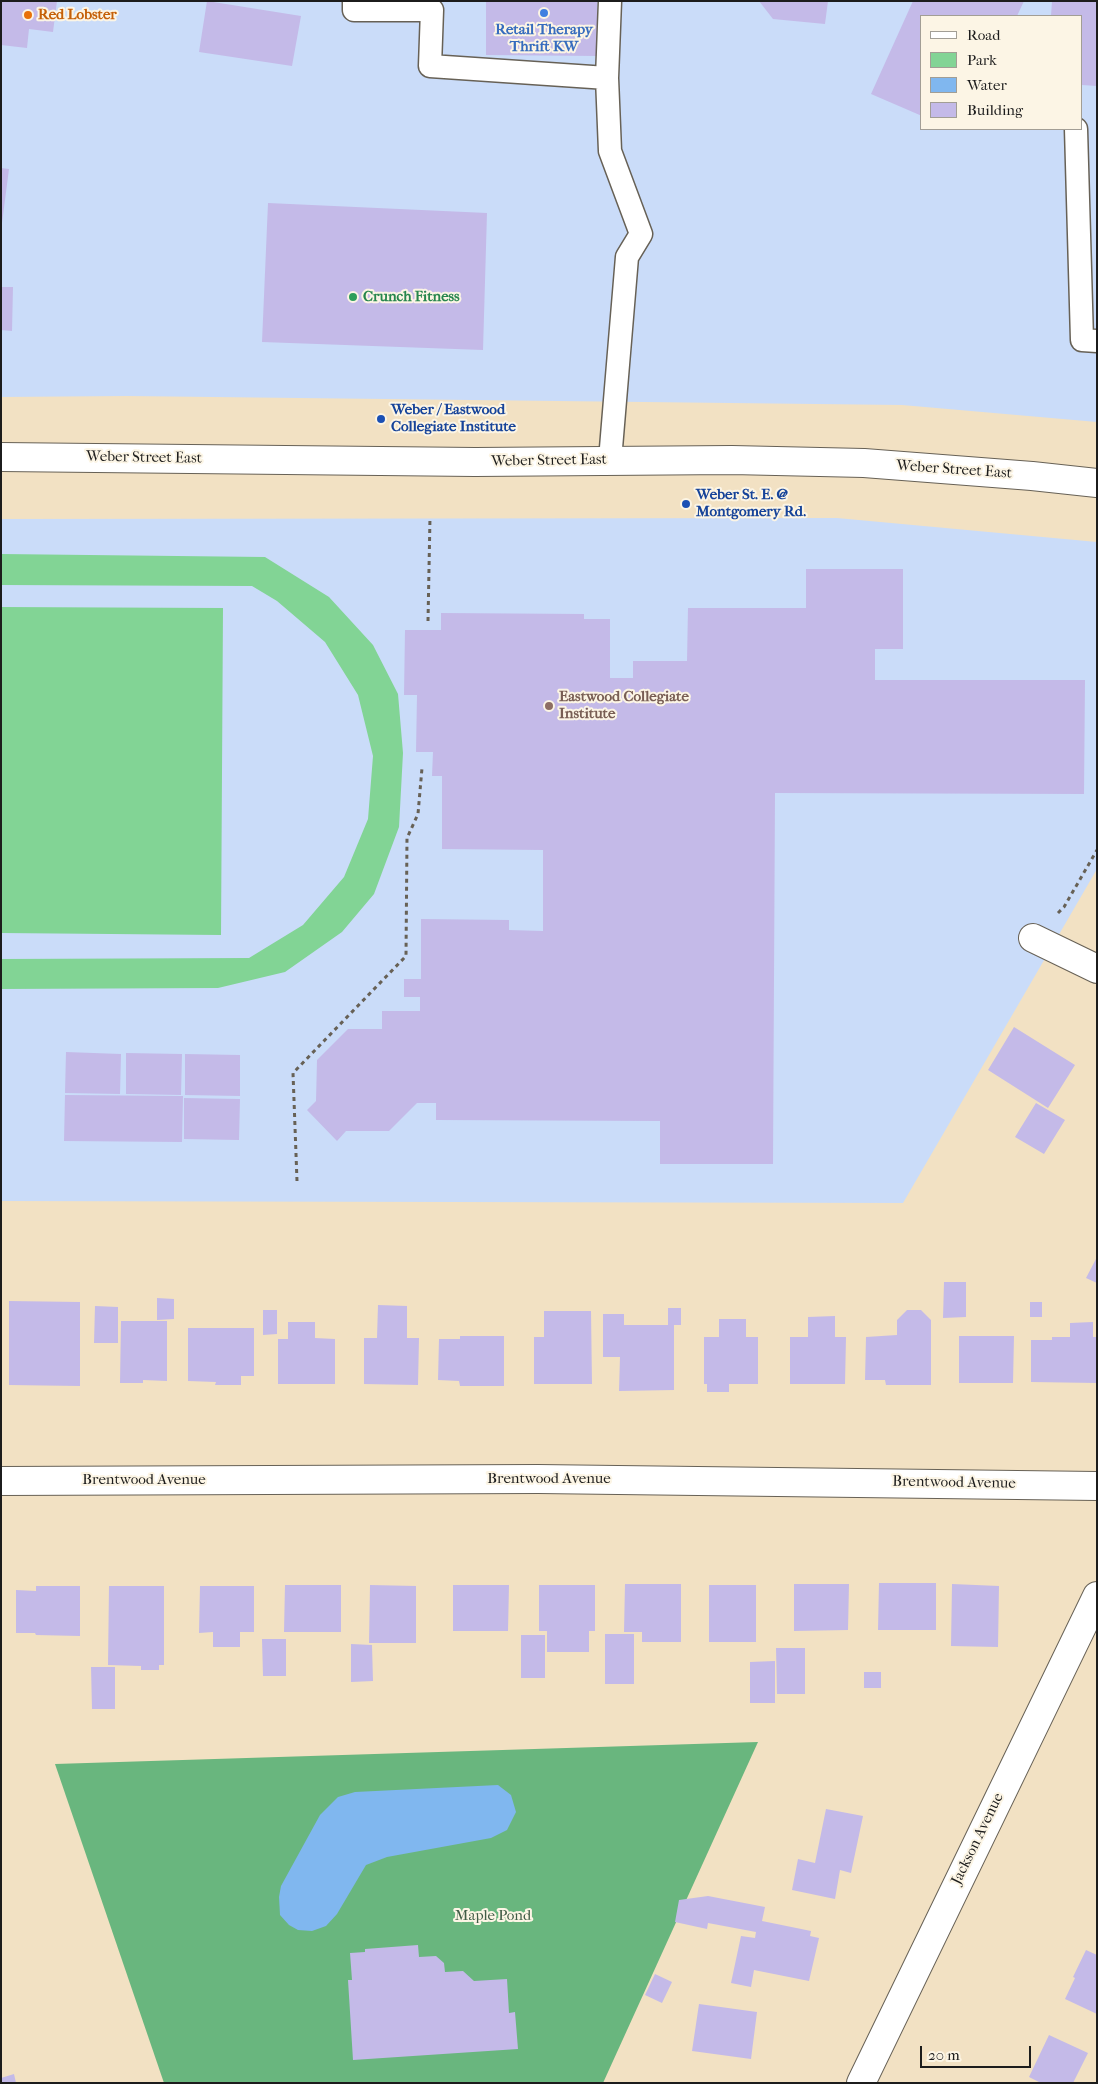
<!DOCTYPE html>
<html>
<head>
<meta charset="utf-8">
<style>
	body { margin:0 }
	#map { position:relative; width:1098px; height:2084px; overflow:hidden; background:#f2e1c3; font-family:"IM FELL French Canon",serif }
	canvas { display:block }
	.frame { position:absolute; inset:0; border:2px solid #1c1c1c; pointer-events:none }
	.legend { position:absolute; left:920px; top:15px; width:162px; height:115px; box-sizing:border-box; background:#fcf5e5; border:1px solid #a29e95; margin:0; padding:6px 9px; list-style:none; font-size:15px; color:#1c1c1c }
	.legend li { display:flex; align-items:center; gap:10px; height:25px }
	.legend b { width:25px; border:1px solid #a29e95 }
	.scale { position:absolute; left:920px; top:2046px; width:111px; height:22px; box-sizing:border-box; border:2px solid #1c1c1c; border-top:0; padding-left:6px; font-size:15px; line-height:18px; white-space:nowrap; color:#1c1c1c; -webkit-text-stroke:4px #fcf5e5; paint-order:stroke }
</style>
</head>
<body>
<div id="map">
<canvas width="1098" height="2084"></canvas>
<div class="frame"></div>
<ul class="legend">
<li><b style="height:6px;background:#fff"></b>Road</li>
<li><b style="height:14px;background:#82d495"></b>Park</li>
<li><b style="height:14px;background:#80b7ef"></b>Water</li>
<li><b style="height:14px;background:#c4bae8"></b>Building</li>
</ul>
<div class="scale">20 m</div>
</div>
<script>
const context = document.querySelector('canvas').getContext('2d');
context.lineJoin = 'round';
function fillPath(path, color) {
  context.fillStyle = color;
  context.fill(path, 'evenodd');
}
function toPath(rows) {
  const path = new Path2D();
  for (const r of rows) {
    path.moveTo(r[0], r[1]);
    for (let i = 2; i < r.length; i += 2) path.lineTo(r[i], r[i + 1]);
  }
  return path;
}
function stroke(path, color, width, dash) {
  context.strokeStyle = color;
  context.lineWidth = width;
  context.lineCap = dash ? 'butt' : 'round';
  context.setLineDash(dash || []);
  context.stroke(path);
}
function write(font, color, halo, rows, align = 'center') {
  context.font = font + ' "IM FELL French Canon",serif';
  context.lineWidth = 4;
  context.setLineDash([]);
  context.textBaseline = 'middle';
  context.strokeStyle = halo;
  context.fillStyle = color;
  for (const [text, x, y, turn = 0] of rows) {
    context.save();
    context.translate(x, y);
    context.rotate((+turn || 0) * Math.PI / 180);
    context.textAlign = isNaN(turn) ? turn : align;
    if (halo) context.strokeText(text, 0, 0);
    context.fillText(text, 0, 0);
    context.restore();
  }
}
fillPath(toPath([
	[1,1,1097,1,1097,422,902,405,127,396,1,397],
	[922,16,1082,16,1082,129,922,129],
	[837,518,1097,542,1097,869,903,1203,1,1201,1,519]
]), '#cadcf9');
fillPath(toPath([
	[1,554,265,557,329,597,373,645,398,694,403,753,399,827,374,894,342,932,285,972,218,988,1,989,1,959,249,958,303,925,344,877,368,819,373,756,358,695,325,642,277,601,252,586,1,585],
	[1,607,223,608,221,935,1,933]
]), '#82d495');
fillPath(toPath([
	[758,1742,603,2083,164,2083,55,1764]
]), '#69b67e');
fillPath(toPath([
	[498,1785,511,1795,516,1812,507,1830,491,1838,387,1857,366,1865,337,1914,326,1926,312,1931,298,1930,289,1925,280,1915,279,1897,281,1886,320,1815,338,1797,355,1792]
]), '#80b7ef');
fillPath(toPath([
	[1,1,57,1,53,32,29,29,27,48,1,45],
	[207,1,301,16,292,66,199,52],
	[486,1,597,1,597,56,486,55],
	[759,1,828,1,825,24,773,19],
	[913,1,1024,1,1017,16,922,16,922,116,871,94],
	[1052,1,1097,1,1097,86,1082,85,1082,16,1051,16],
	[1,168,9,169,2,223,1,223],
	[268,203,487,213,483,350,262,342],
	[1,287,13,287,12,331,1,330],
	[806,569,903,569,903,649,875,649,875,680,1085,680,1084,794,775,793,773,1164,660,1164,660,1121,436,1120,436,1103,417,1103,389,1131,346,1131,337,1141,307,1110,316,1101,317,1060,348,1029,382,1029,382,1011,420,1011,420,997,404,997,404,979,421,979,421,919,509,920,509,930,543,931,543,850,442,849,442,776,432,776,433,752,416,752,417,695,404,695,405,630,441,630,441,613,584,614,584,619,610,619,610,678,633,678,633,661,687,661,688,608,806,608],
	[1014,1027,1075,1065,1048,1108,988,1070],
	[66,1052,121,1054,120,1094,65,1093],
	[126,1053,182,1054,181,1095,126,1094],
	[185,1054,240,1055,240,1096,185,1095],
	[65,1095,183,1096,182,1142,64,1141],
	[184,1098,240,1099,239,1140,184,1139],
	[1036,1103,1065,1120,1044,1154,1015,1137],
	[1097,1257,1097,1283,1086,1278],
	[944,1282,966,1282,966,1317,943,1318],
	[157,1298,174,1299,174,1319,157,1320],
	[9,1301,80,1302,80,1386,9,1385],
	[1030,1302,1042,1302,1042,1317,1030,1317],
	[378,1305,407,1306,407,1338,419,1338,418,1385,364,1384,364,1338,377,1338],
	[95,1306,118,1307,118,1343,94,1343],
	[668,1308,681,1308,681,1325,674,1325,674,1390,619,1391,620,1357,603,1357,603,1314,624,1314,624,1325,668,1325],
	[263,1310,277,1310,277,1334,263,1335],
	[907,1310,921,1310,931,1320,931,1385,886,1385,885,1380,865,1380,866,1337,897,1335,897,1320],
	[544,1311,591,1311,592,1384,534,1384,534,1337,544,1337],
	[835,1316,835,1337,846,1337,845,1384,790,1384,790,1337,808,1337,808,1317],
	[719,1319,746,1319,746,1337,758,1337,758,1384,729,1384,729,1392,707,1392,707,1384,704,1384,704,1337,719,1337],
	[121,1321,167,1321,167,1381,143,1380,143,1383,120,1383],
	[288,1322,315,1322,315,1338,335,1339,335,1384,278,1384,278,1339,288,1339],
	[1093,1322,1093,1337,1097,1337,1097,1383,1031,1382,1031,1340,1052,1340,1052,1337,1070,1337,1070,1323],
	[188,1328,254,1328,254,1376,241,1376,241,1385,215,1385,216,1382,188,1381],
	[460,1336,504,1336,504,1386,460,1386,459,1381,438,1380,439,1339,460,1339],
	[959,1336,1014,1336,1013,1383,959,1383],
	[879,1583,936,1583,936,1630,878,1630],
	[625,1584,681,1584,681,1642,642,1642,642,1632,624,1632],
	[794,1584,849,1584,848,1630,794,1631],
	[952,1584,999,1586,998,1647,951,1646],
	[285,1585,341,1585,341,1632,284,1632],
	[370,1585,416,1586,416,1643,369,1643],
	[453,1585,509,1585,508,1631,453,1631],
	[539,1585,595,1585,595,1631,589,1631,589,1652,547,1652,547,1631,539,1631],
	[709,1585,756,1585,756,1642,709,1642],
	[36,1586,80,1586,80,1636,36,1635,35,1633,16,1633,16,1590,36,1591],
	[109,1586,164,1586,164,1665,159,1665,159,1670,141,1670,141,1666,108,1665],
	[200,1586,254,1586,254,1632,240,1632,240,1647,213,1647,213,1632,199,1633],
	[605,1634,634,1634,634,1684,605,1684],
	[521,1635,545,1635,545,1678,521,1678],
	[262,1639,286,1639,286,1676,263,1676],
	[351,1644,372,1645,373,1681,351,1682],
	[776,1648,805,1648,805,1694,777,1694],
	[775,1661,775,1703,750,1703,750,1662],
	[91,1667,115,1667,115,1709,92,1709],
	[864,1672,881,1672,881,1688,864,1688],
	[826,1809,863,1816,851,1873,840,1870,835,1899,792,1890,798,1859,815,1863],
	[708,1896,765,1907,762,1921,811,1931,810,1936,819,1938,809,1981,754,1970,751,1987,731,1983,741,1936,755,1938,756,1932,708,1923,707,1929,675,1922,679,1900],
	[418,1945,419,1957,436,1956,444,1963,445,1972,463,1971,474,1981,507,1979,509,2013,515,2012,518,2049,353,2060,348,1980,352,1980,350,1953,365,1952,365,1949],
	[1086,1950,1097,1955,1097,2014,1065,1999,1075,1978,1073,1977],
	[655,1974,672,1982,662,2003,645,1995],
	[699,2004,757,2012,751,2059,692,2051],
	[1049,2035,1088,2053,1073,2083,1041,2083,1029,2077],
	[14,2074,16,2083,1,2083,1,2078]
]), '#c4bae8');
const service = toPath([
	[354,1,354,10,432,10,430,66,607,78],
	[1076,129,1082,340,1097,341],
	[610,460,627,257,641,234,610,151,607,78,610,1]
]);
const minor = toPath([
	[1033,938,1097,969],
	[1,1481,538,1479,1097,1486],
	[861,2083,1097,1596]
]);
const secondary = toPath([
	[1,457,475,462,732,460,864,463,1032,476,1097,483]
]);
stroke(service, '#676156', 25);
stroke(minor, '#676156', 30);
stroke(secondary, '#676156', 30);
stroke(toPath([
	[428,621,430,517],
	[1058,913,1064,907,1097,850],
	[297,1181,293,1073,406,956,407,838,418,814,422,768]
]), '#676156', 3, [4, 4]);
stroke(service, '#fff', 22);
stroke(minor, '#fff', 28);
stroke(secondary, '#fff', 28);
for (const [x, y, r, color] of [
	[544,13,5,"#3f7fe0"],
	[28,15,5,"#e8710a"],
	[353,297,5,"#2e9e5b"],
	[381,419,5,"#1a4fb4"],
	[686,504,5,"#1a4fb4"],
	[549,706,5,"#8d6e63"]
]) {
  const dot = new Path2D();
  dot.arc(x, y, r, 0, 2 * Math.PI);
  context.fillStyle = color;
  context.fill(dot);
  stroke(dot, '#fcf5e5', 2);
}
write('bold 15px', '#c56008', '#fcf5e5', [
	["Red Lobster",38,15]
], 'left');
write('bold 15px', '#366cbe', '#fcf5e5', [
	["Retail Therapy",544,30],
	["Thrift KW",544,47]
]);
write('bold 15px', '#27864d', '#fcf5e5', [
	["Crunch Fitness",363,297]
], 'left');
write('bold 15px', '#164399', '#fcf5e5', [
	["Weber / Eastwood",391,410],
	["Collegiate Institute",391,427],
	["Weber St. E. @",696,495],
	["Montgomery Rd.",696,512]
], 'left');
write('15px', '#1c1c1c', '#fcf5e5', [
	["Weber Street East",144,458,1],
	["Weber Street East",549,461,-1],
	["Weber Street East",954,470,4],
	["Brentwood Avenue",549,1479],
	["Brentwood Avenue",144,1480],
	["Brentwood Avenue",954,1483,1],
	["Jackson Avenue",978,1839,-64]
]);
write('bold 15px', '#785e54', '#fcf5e5', [
	["Eastwood Collegiate",559,697],
	["Institute",559,714]
], 'left');
write('15px', '#405c46', '#fcf5e5', [
	["Maple Pond",493,1916]
]);
</script>
</body>
</html>
